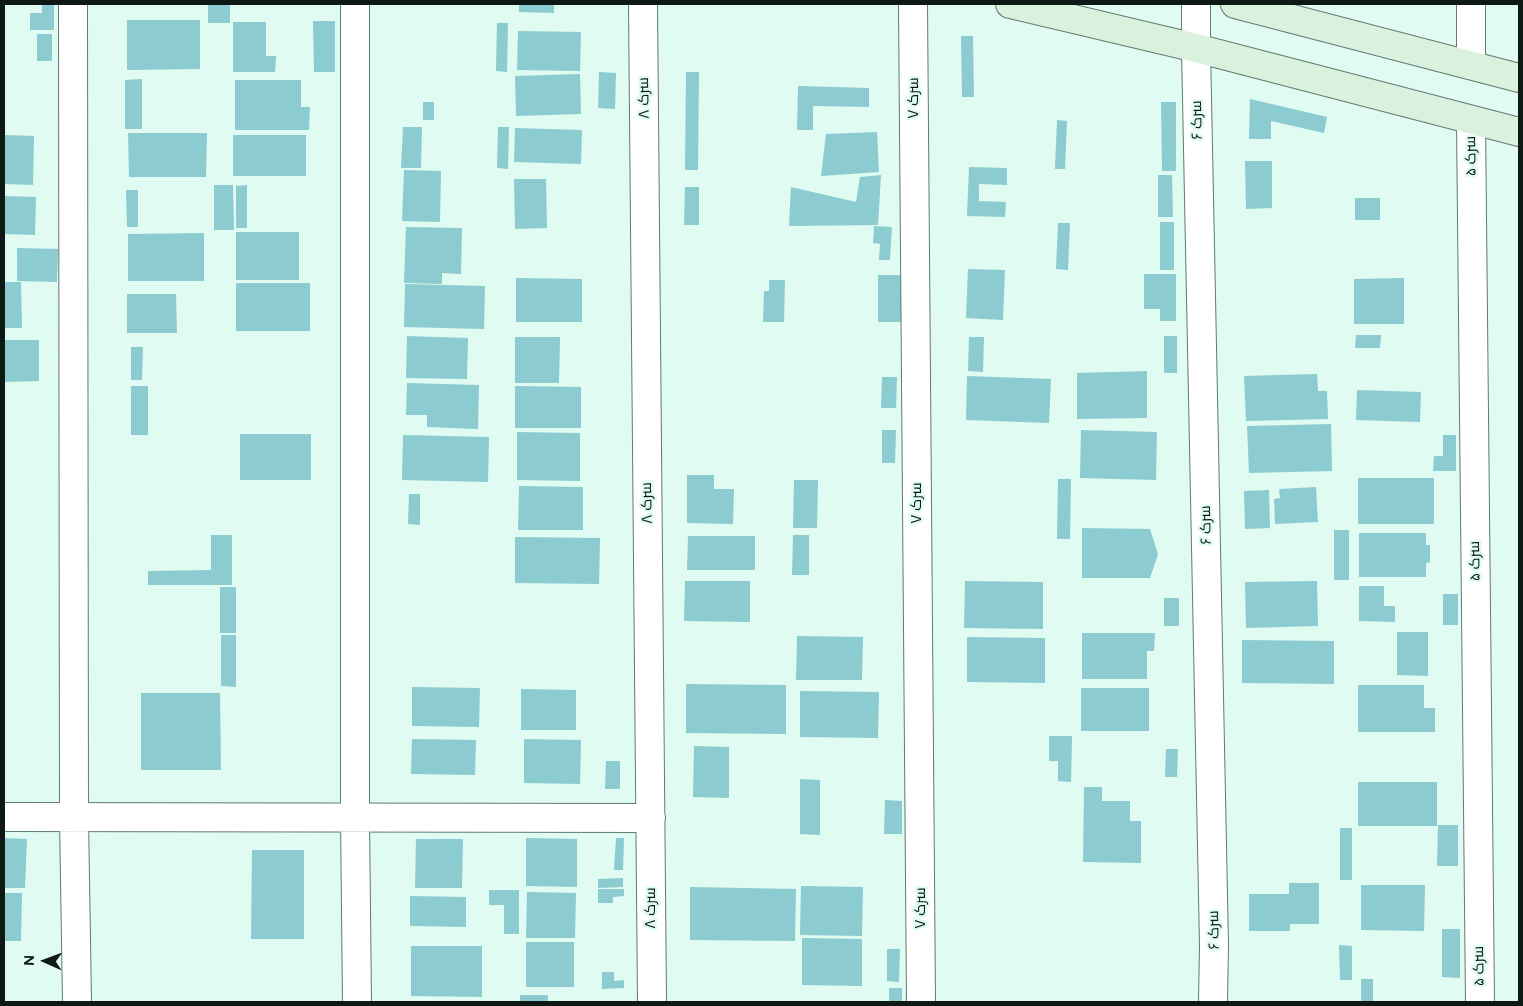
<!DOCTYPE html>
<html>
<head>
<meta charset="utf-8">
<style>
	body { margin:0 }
	#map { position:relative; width:1523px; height:1006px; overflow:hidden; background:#dffbf2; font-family:Figtree,sans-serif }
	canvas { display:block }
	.frame { position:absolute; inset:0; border:5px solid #0e1815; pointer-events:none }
	.north { position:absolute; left:20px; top:936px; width:50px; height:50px; -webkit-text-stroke:4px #dffbf2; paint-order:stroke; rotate:272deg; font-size:14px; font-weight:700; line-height:20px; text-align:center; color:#0e1815 }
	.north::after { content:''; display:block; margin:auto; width:18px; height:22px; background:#0e1815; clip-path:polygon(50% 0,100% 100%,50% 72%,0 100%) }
</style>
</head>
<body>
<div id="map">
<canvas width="1523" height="1006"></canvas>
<div class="frame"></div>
<div class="north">N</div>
</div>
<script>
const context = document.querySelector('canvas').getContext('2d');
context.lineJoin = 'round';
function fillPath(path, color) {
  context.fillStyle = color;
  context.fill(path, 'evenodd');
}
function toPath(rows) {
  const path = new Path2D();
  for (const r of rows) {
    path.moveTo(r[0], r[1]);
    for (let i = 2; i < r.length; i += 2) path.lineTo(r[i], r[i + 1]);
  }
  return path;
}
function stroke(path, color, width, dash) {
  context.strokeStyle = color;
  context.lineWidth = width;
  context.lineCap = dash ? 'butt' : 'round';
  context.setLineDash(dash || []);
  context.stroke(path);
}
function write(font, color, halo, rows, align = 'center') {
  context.font = font + ' Figtree,Cairo,sans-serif';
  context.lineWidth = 5;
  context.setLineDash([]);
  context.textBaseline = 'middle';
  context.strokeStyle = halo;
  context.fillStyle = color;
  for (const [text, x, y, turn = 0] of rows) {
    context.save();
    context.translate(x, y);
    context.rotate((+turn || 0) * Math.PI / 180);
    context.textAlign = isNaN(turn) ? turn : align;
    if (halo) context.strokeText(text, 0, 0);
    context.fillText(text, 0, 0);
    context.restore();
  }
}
fillPath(toPath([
	[42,4,54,4,54,30,30,30,30,13,42,13],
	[208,4,230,4,230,23,208,23],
	[519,4,554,4,554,13,519,12],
	[127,20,200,20,200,69,127,70],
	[313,21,335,21,335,72,314,72],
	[233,22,266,22,266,56,276,56,275,72,233,72],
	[497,23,508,23,507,72,496,71],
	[518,31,581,32,580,71,517,70],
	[37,34,52,34,52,61,37,61],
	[961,36,973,36,974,97,962,97],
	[599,72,616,73,615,109,598,108],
	[686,72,699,72,698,170,685,170],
	[580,74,581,114,516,116,515,76],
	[142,79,142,129,125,129,125,80],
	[235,80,301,80,301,107,310,107,309,130,235,130],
	[798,86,869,88,869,107,813,106,813,130,797,130],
	[1250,99,1327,117,1324,133,1271,121,1271,139,1249,139],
	[423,102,434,102,434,120,423,120],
	[1161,102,1176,102,1176,171,1162,171],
	[1057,120,1067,121,1065,169,1055,169],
	[403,127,422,127,421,168,401,168],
	[498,127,509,127,508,169,497,168],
	[515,128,582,130,581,164,514,162],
	[877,132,879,172,821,176,826,134],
	[128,133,207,133,206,177,129,177],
	[4,135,34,136,33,185,4,184],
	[233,135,306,135,306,176,233,176],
	[1245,161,1272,161,1272,208,1246,209],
	[969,167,1007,168,1007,185,979,184,979,201,1006,202,1005,217,967,216],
	[404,170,441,171,440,222,402,221],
	[881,175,878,225,789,226,791,187,856,202,860,177],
	[1158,175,1172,175,1173,217,1158,217],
	[514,179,546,179,547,228,515,229],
	[214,185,233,185,234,230,214,230],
	[247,185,247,228,236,228,236,186],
	[685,187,699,187,699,225,684,225],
	[126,190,138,190,138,227,127,227],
	[4,196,36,197,35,235,4,234],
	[1355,198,1380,198,1380,220,1355,220],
	[1160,222,1174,222,1174,270,1160,270],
	[1058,223,1070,223,1068,270,1056,269],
	[874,226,892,227,890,260,879,260,880,244,873,243],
	[406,227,462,228,461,274,442,273,442,284,404,283],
	[236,232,299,232,299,280,236,280],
	[204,233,204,281,128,281,128,234],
	[17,248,58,249,57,282,17,281],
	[968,269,1005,270,1003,320,966,318],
	[1144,274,1176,274,1176,321,1160,321,1160,309,1144,309],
	[878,275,901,275,901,322,878,322],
	[516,278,582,279,582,322,516,322],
	[1404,278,1404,324,1354,324,1354,279],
	[769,280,785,280,784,322,763,322,764,291,769,291],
	[4,282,21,282,22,328,4,328],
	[236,283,310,283,310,331,236,331],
	[405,284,485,286,484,329,404,327],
	[127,294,176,294,177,333,127,333],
	[1356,335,1381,335,1380,348,1355,348],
	[407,336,468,338,467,379,406,378],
	[1164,336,1177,336,1177,373,1164,373],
	[515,337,560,337,559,383,515,383],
	[969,337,984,337,983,372,968,371],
	[4,340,39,340,39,381,4,382],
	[131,347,143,347,142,380,131,380],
	[1147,371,1147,418,1077,419,1077,373],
	[1317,374,1318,391,1327,391,1328,419,1246,421,1244,376],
	[967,376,1051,379,1049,423,966,420],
	[882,377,897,377,896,408,881,408],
	[407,383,479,385,478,429,427,427,427,415,406,415],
	[131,386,148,386,148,435,131,435],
	[515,386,581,387,581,428,515,428],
	[1357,390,1421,392,1420,422,1356,420],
	[1331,424,1332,471,1249,473,1247,426],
	[882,430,896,430,895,463,882,463],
	[1081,430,1157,432,1156,480,1080,478],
	[517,432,580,433,580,481,517,480],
	[240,434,311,434,311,480,240,480],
	[403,435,489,437,488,482,402,480],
	[1443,435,1456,435,1456,471,1433,471,1434,456,1443,456],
	[687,475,714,475,714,489,734,489,733,524,687,523],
	[1358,478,1434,478,1434,524,1358,524],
	[1058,479,1071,479,1070,539,1057,539],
	[794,480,818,480,817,528,793,528],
	[519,486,583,487,583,530,518,530],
	[1316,487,1318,522,1275,524,1274,499,1280,498,1279,489],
	[1269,490,1270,528,1245,529,1244,491],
	[409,494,420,494,420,525,408,524],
	[1082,528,1150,529,1158,554,1150,578,1082,578],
	[1334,530,1349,530,1349,580,1334,580],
	[1359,533,1426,533,1426,545,1430,545,1430,562,1426,563,1426,577,1359,577],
	[211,535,232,535,232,585,148,585,148,571,211,570],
	[793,535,809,535,809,575,792,575],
	[688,536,755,536,755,570,687,570],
	[515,537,600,538,599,584,515,583],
	[685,581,750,581,750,622,684,621],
	[965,581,1043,582,1043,629,964,628],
	[1317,581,1318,626,1246,628,1245,582],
	[1359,586,1384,586,1384,606,1395,606,1395,622,1359,621],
	[220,587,236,587,236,633,220,633],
	[1443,594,1458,594,1458,625,1443,625],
	[1164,598,1179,598,1179,626,1164,626],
	[1397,632,1428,632,1428,676,1397,675],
	[1082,633,1155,633,1154,651,1147,651,1147,679,1082,679],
	[221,635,236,635,236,687,221,686],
	[797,636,863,637,862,680,796,680],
	[967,637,1045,638,1045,683,967,682],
	[1242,640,1334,641,1334,684,1242,683],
	[686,684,786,685,786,734,686,733],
	[1358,685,1424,685,1424,708,1435,708,1435,732,1358,732],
	[412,687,480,688,479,727,412,726],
	[1081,688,1149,688,1149,731,1081,731],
	[521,689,576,690,576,730,521,730],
	[800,691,879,692,878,738,800,737],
	[141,693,220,693,221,770,141,770],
	[1049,736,1072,736,1071,782,1058,781,1058,761,1049,761],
	[412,739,476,740,475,775,411,774],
	[524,739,581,740,580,784,524,783],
	[694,746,729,747,729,798,693,797],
	[1166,749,1178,749,1177,777,1165,777],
	[606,761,620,761,620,789,605,789],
	[800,779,820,780,820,835,800,834],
	[1358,782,1437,782,1437,826,1358,826],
	[1084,787,1102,787,1102,801,1130,801,1130,821,1141,821,1141,863,1083,862],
	[885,800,902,801,902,834,884,834],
	[1438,825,1458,825,1458,866,1437,866],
	[1340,828,1352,828,1352,880,1340,880],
	[4,838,27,839,25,888,4,888],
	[526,838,577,839,577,887,526,886],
	[616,838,624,838,623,870,614,870],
	[416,839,463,839,462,888,415,888],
	[252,850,304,850,304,939,251,939],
	[623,878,623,887,598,888,598,879],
	[1289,883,1319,883,1319,924,1290,924,1290,931,1249,931,1249,894,1289,894],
	[1361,885,1425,885,1424,931,1361,930],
	[801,886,863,887,862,936,800,935],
	[690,887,796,889,795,941,690,940],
	[598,889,624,889,624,896,613,897,613,903,598,903],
	[489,890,519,890,519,934,504,934,504,905,489,905],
	[527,892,576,893,575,938,526,938],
	[4,893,22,893,21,941,4,941],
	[410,896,466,897,466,927,410,926],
	[1442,929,1460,929,1460,978,1442,977],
	[802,938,862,939,862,986,802,985],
	[526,942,574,942,574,987,526,987],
	[1339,945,1352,946,1352,980,1340,980],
	[411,946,482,946,482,997,411,996],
	[887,949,900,949,899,982,887,981],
	[602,972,614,972,614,981,624,980,624,988,602,989],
	[1361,979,1373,979,1373,1002,1361,1002],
	[889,988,902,988,902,1002,889,1002],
	[520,995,548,995,548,1002,520,1002]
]), '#8ccbcf');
const street = toPath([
	[73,4,74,818,77,1002],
	[355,4,355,818,357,1002],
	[643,4,652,1002],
	[913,4,921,1002],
	[1196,4,1196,48,1214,945,1213,1002],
	[1471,65,1471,4],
	[1471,120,1480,1002],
	[4,817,651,818]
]);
const secondary = toPath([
	[1010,4,1196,48,1519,132],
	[1235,4,1519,78]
]);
stroke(street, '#617a72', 30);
stroke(secondary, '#617a72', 30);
stroke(street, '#fff', 28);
stroke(secondary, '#daf1dd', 28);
write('15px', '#0e1815', '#dffbf2', [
	["سرک ۸",644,98,-91],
	["سرک ۷",914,98,-90],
	["سرک ۶",1197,120,-91],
	["سرک ۵",1471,156,-91],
	["سرک ۸",647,503,-91],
	["سرک ۷",917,503,-90],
	["سرک ۶",1206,525,-91],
	["سرک ۵",1475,561,-91],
	["سرک ۸",651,908,-90],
	["سرک ۷",921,908,-90],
	["سرک ۶",1214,930,-91],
	["سرک ۵",1479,966,-91]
]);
</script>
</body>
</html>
